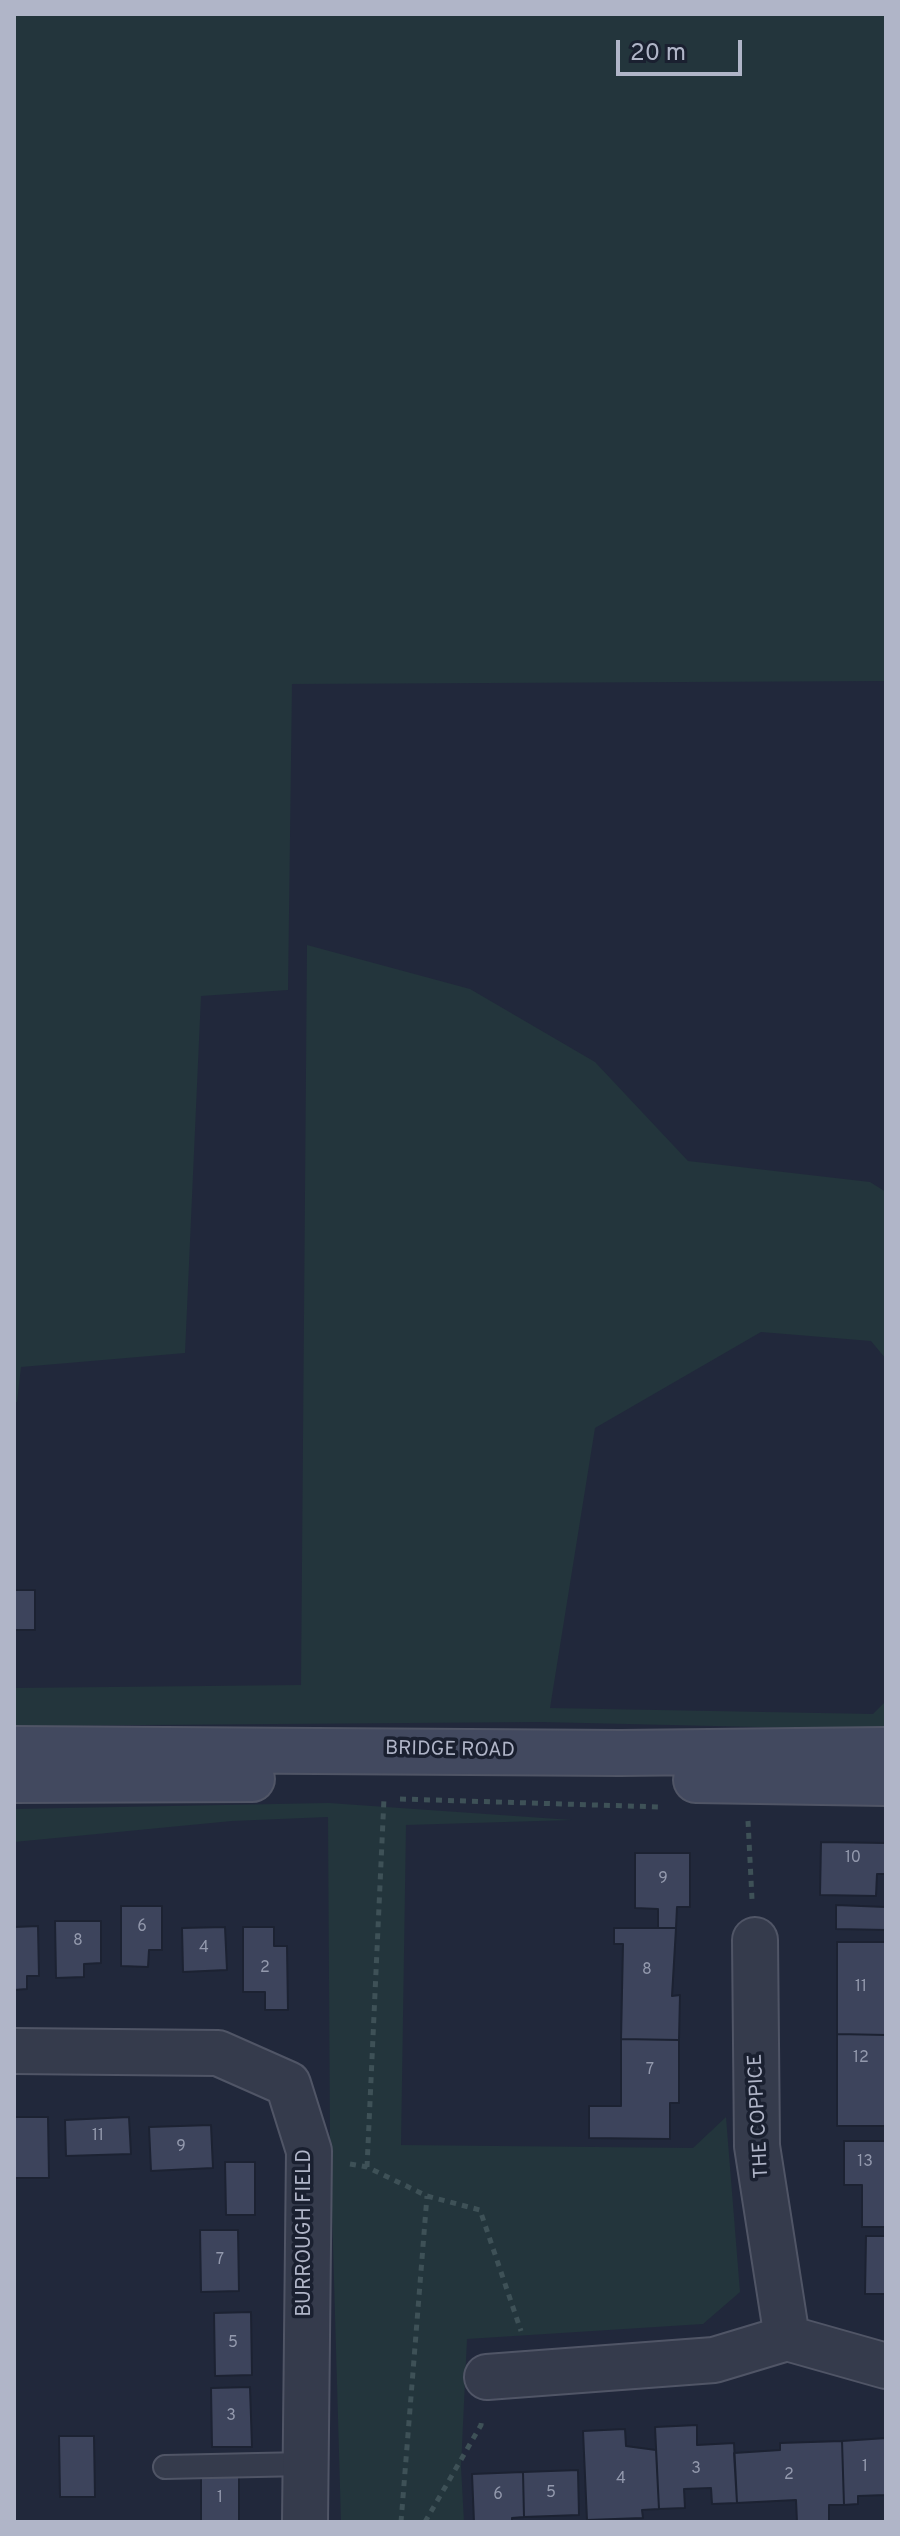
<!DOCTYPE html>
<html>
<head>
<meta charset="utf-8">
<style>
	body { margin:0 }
	#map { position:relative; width:900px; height:2536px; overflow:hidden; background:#21283b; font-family:Overpass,sans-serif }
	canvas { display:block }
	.frame { position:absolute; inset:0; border:16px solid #b0b5c8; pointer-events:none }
	.scale { position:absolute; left:616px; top:40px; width:126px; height:36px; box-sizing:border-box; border:4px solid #b0b5c8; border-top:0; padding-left:10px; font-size:24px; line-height:28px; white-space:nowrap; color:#b0b5c8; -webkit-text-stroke:6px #1a2030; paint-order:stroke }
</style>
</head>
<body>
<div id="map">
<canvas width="900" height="2536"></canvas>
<div class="frame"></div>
<div class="scale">20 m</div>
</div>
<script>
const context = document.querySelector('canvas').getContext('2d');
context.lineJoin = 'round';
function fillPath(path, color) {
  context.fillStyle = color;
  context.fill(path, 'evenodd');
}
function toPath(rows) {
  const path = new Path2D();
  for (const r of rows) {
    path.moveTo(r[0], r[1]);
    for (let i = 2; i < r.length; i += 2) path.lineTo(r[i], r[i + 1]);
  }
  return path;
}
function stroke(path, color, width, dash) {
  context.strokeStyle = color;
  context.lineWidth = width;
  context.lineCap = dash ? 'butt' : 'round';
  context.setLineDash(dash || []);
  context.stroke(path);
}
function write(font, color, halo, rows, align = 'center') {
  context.font = font + ' Overpass,sans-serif';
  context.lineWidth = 7;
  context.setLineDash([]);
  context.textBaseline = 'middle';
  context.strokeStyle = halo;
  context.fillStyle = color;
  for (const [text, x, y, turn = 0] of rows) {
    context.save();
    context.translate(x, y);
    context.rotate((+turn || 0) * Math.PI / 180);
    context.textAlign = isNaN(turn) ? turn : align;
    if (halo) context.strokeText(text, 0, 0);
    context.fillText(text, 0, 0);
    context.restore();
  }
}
fillPath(toPath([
	[14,14,886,14,886,681,292,684,288,990,201,996,185,1353,21,1367,17,1402,14,1402],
	[307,945,470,989,595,1062,688,1161,870,1182,886,1192,886,1359,871,1341,761,1332,595,1428,550,1708,873,1714,886,1701,886,1730,541,1722,14,1726,14,1688,301,1685],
	[329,1803,572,1820,406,1825,401,2145,693,2148,726,2117,740,2292,703,2324,467,2339,461,2467,464,2522,341,2522,330,2141,328,1817,232,1821,14,1842,14,1809]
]), '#23353c');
const building = toPath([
	[14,1590,35,1590,35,1630,14,1630,14,1590],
	[821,1842,886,1843,886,1874,877,1874,876,1896,820,1895,821,1842],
	[635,1853,690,1853,690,1907,677,1907,676,1928,658,1928,658,1909,635,1908,635,1853],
	[836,1905,886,1907,886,1930,836,1929,836,1905],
	[121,1906,162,1906,162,1950,149,1950,148,1967,121,1966,121,1906],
	[55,1921,101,1921,101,1963,84,1964,84,1977,56,1978,55,1921],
	[38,1926,39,1976,27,1976,27,1989,14,1990,14,1927,38,1926],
	[225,1927,227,1970,183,1972,182,1928,225,1927],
	[243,1927,274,1927,274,1946,287,1946,288,2010,265,2010,265,1992,243,1992,243,1927],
	[614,1928,676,1928,672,1996,680,1995,679,2040,621,2039,623,1944,614,1944,614,1928],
	[837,1942,886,1942,886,2035,837,2034,837,1942],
	[837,2034,886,2035,885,2126,837,2126,837,2034],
	[621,2039,679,2040,679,2103,670,2103,670,2139,589,2138,589,2106,621,2106,621,2039],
	[14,2117,48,2117,49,2178,14,2178,14,2117],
	[129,2117,131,2154,66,2156,65,2120,129,2117],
	[211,2125,213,2168,151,2171,149,2127,211,2125],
	[844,2141,886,2141,886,2227,862,2227,862,2185,844,2185,844,2141],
	[225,2162,255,2162,255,2215,226,2215,225,2162],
	[200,2230,238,2230,239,2291,201,2292,200,2230],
	[866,2236,886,2236,886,2294,865,2294,866,2236],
	[251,2312,252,2375,215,2376,214,2313,251,2312],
	[250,2387,252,2447,212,2447,211,2388,250,2387],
	[697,2425,697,2445,734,2443,737,2503,712,2504,711,2488,684,2489,685,2508,659,2509,655,2427,697,2425],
	[625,2429,626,2446,656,2450,659,2509,642,2510,643,2518,587,2520,583,2431,625,2429],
	[59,2436,94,2436,95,2497,60,2497,59,2436],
	[886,2438,886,2495,858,2496,858,2504,844,2505,842,2441,886,2438],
	[842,2441,844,2505,829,2505,829,2521,797,2522,796,2500,737,2503,734,2453,780,2450,780,2443,842,2441],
	[578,2470,579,2515,524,2517,523,2472,578,2470],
	[523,2472,524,2517,512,2518,512,2522,474,2522,472,2474,523,2472],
	[201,2476,239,2476,239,2522,201,2522,201,2476]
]);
fillPath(building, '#3d445c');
stroke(building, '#1c2232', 2);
const service = toPath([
	[165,2467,304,2464]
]);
const minor = toPath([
	[755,1940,757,2146,787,2338],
	[14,2051,218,2053,288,2084,309,2151,305,2522],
	[487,2377,714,2360,787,2338,886,2366]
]);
const secondary = toPath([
	[14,1749,620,1753,886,1750],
	[14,1780,252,1779],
	[696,1780,886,1783]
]);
stroke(service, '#505566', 26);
stroke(minor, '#505566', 48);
stroke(secondary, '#505566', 48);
stroke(toPath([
	[400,1799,661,1807],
	[748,1821,752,1899],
	[350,2164,367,2167,427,2196,480,2210,521,2331],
	[367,2167,384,1798],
	[401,2522,427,2196],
	[425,2522,481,2425,482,2418]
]), '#3e5157', 5, [6, 6]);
stroke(service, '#353b4c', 22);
stroke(minor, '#353b4c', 44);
stroke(secondary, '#42495f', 44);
write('16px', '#9399ad', null, [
	["10",853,1859],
	["9",663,1880],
	["6",142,1928],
	["8",78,1942],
	["4",204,1949],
	["2",265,1969],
	["8",647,1971],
	["11",861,1988],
	["12",861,2059],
	["7",650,2071],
	["11",98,2137],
	["9",181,2148],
	["13",865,2163],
	["7",220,2261],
	["5",233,2344],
	["3",231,2417],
	["1",865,2468],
	["3",696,2470],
	["2",789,2476],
	["4",621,2480],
	["5",551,2494],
	["6",498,2496],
	["1",220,2499]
]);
write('20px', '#b0b5c8', '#1a2030', [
	["BRIDGE ROAD",450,1751,1],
	["THE COPPICE",760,2116,-93],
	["BURROUGH FIELD",306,2233,-90]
]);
</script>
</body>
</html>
